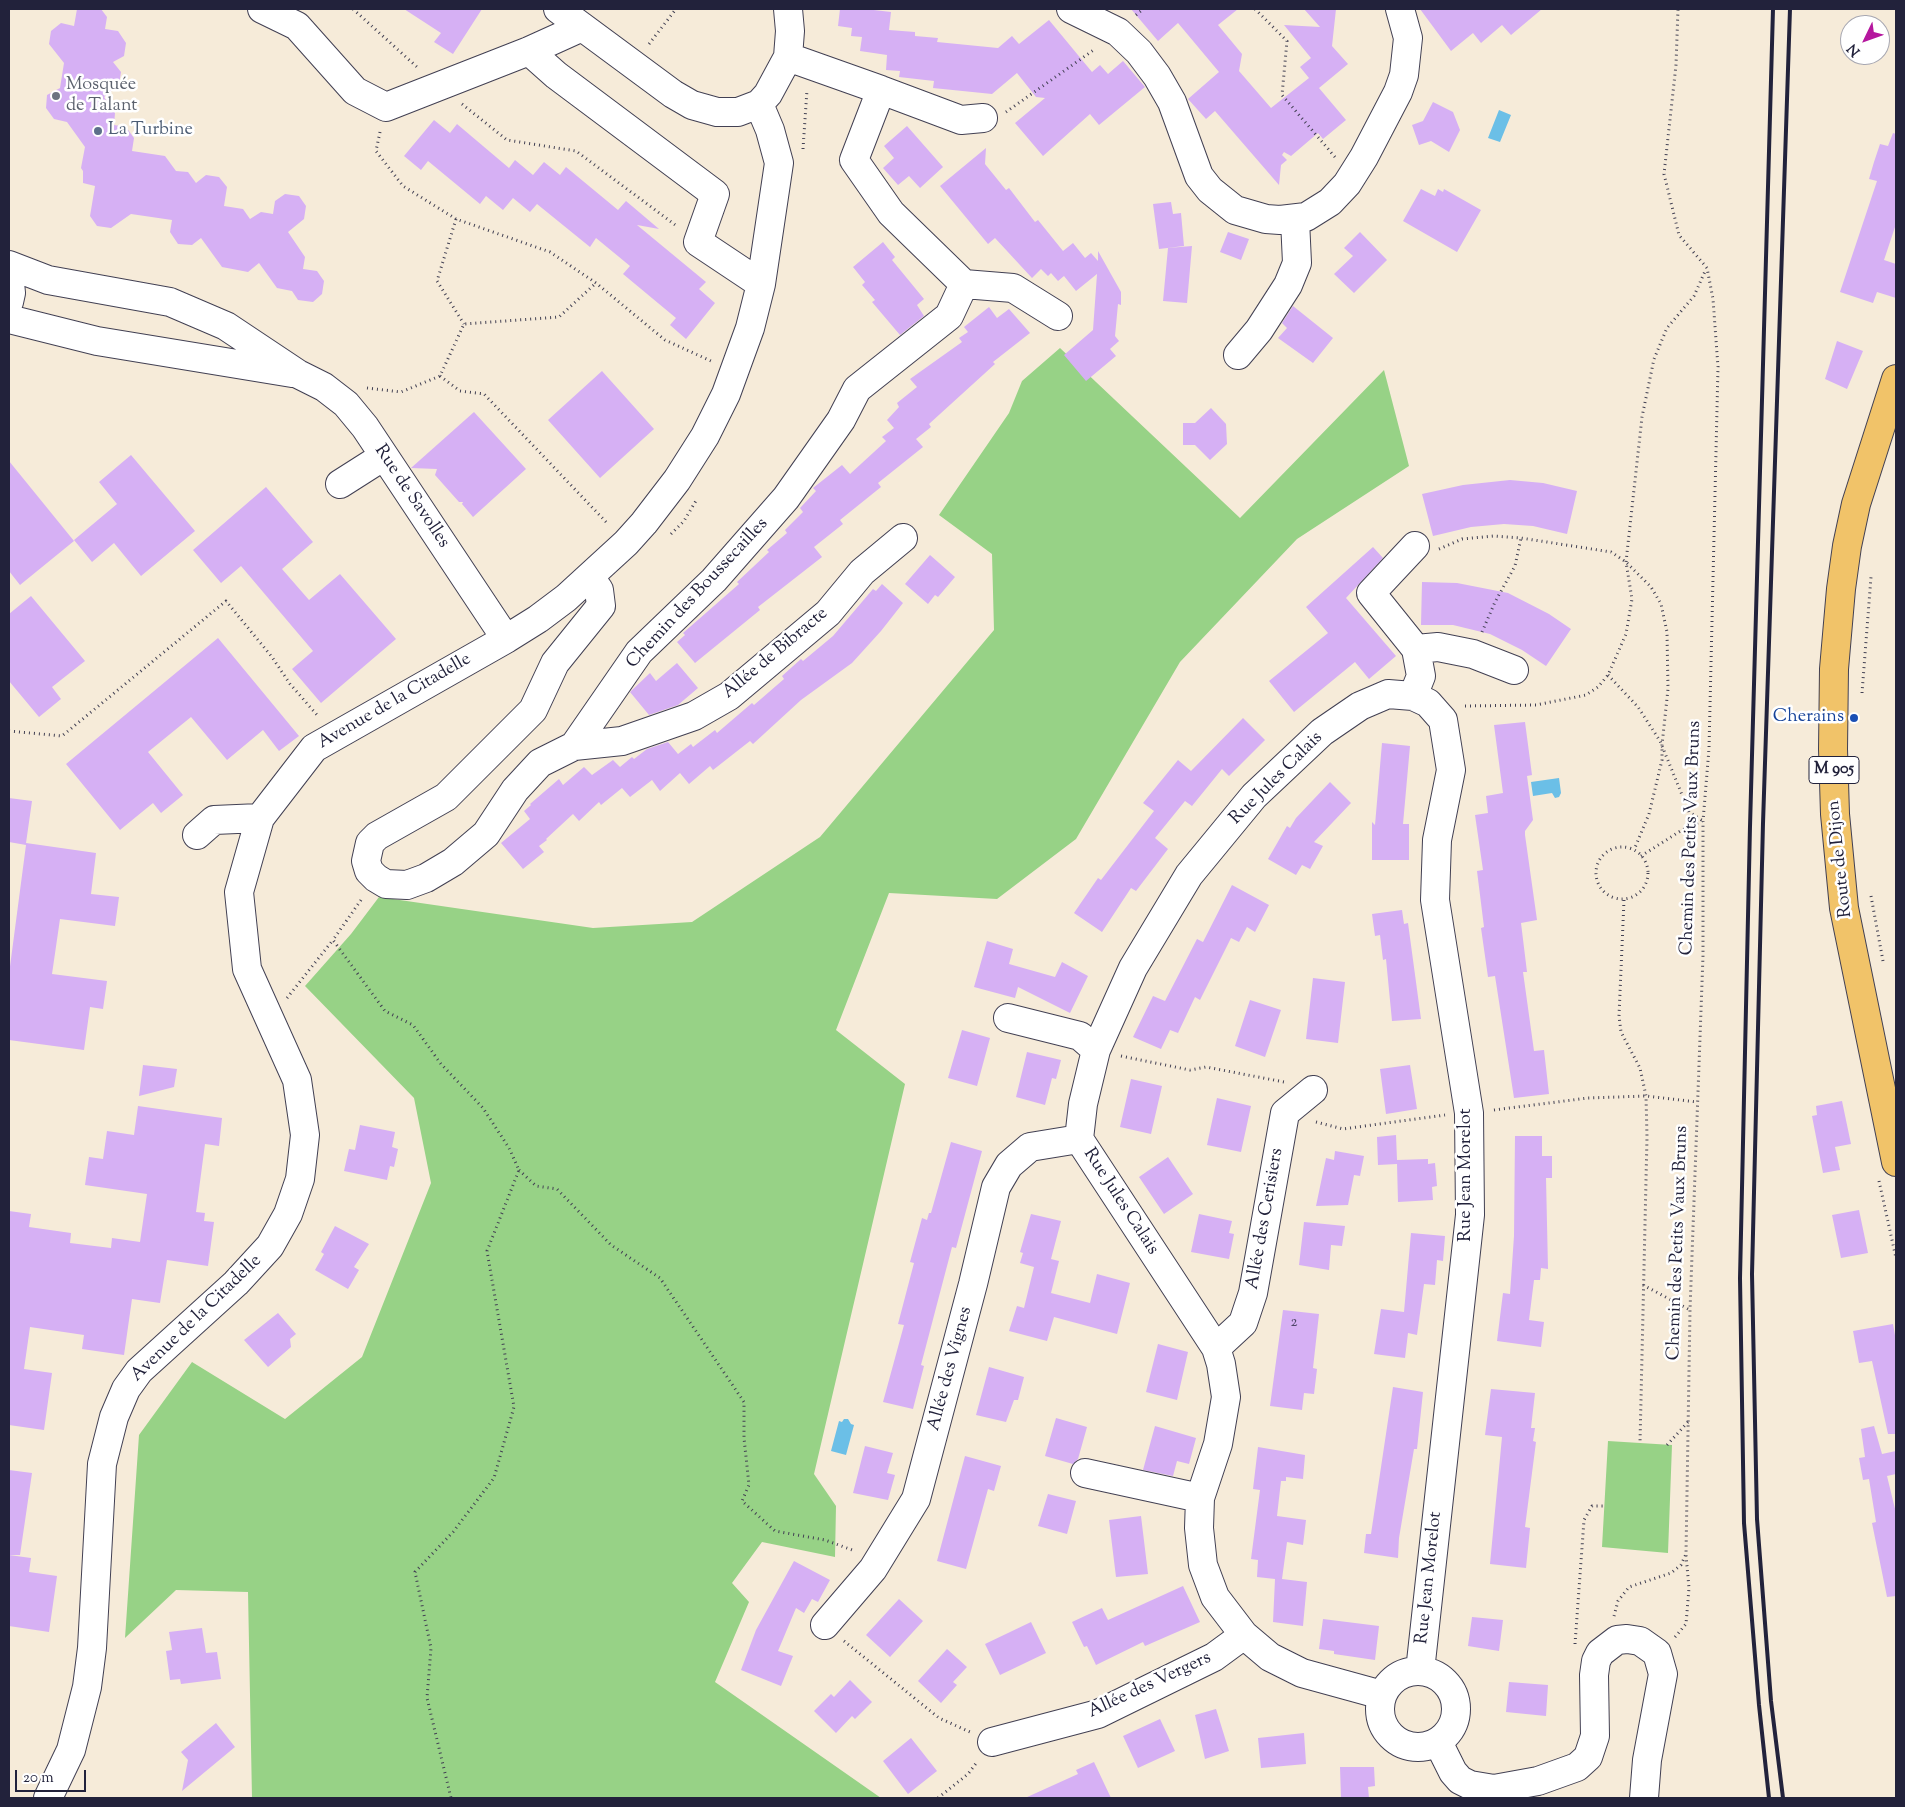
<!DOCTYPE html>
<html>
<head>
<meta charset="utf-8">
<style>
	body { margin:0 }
	#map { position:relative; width:1905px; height:1807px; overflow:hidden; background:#f6ebd9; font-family:"Sorts Mill Goudy",serif }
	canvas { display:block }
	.frame { position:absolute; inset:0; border:10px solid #22223b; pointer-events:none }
	.north { position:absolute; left:1840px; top:15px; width:50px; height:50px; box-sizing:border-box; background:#fff; border:1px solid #a7a7b1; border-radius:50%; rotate:228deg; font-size:14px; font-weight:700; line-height:20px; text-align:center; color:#22223b }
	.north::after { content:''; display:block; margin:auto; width:18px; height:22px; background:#b5179e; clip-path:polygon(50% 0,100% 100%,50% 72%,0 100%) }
	.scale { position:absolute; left:15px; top:1770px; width:71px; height:22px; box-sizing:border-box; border:2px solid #22223b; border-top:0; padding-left:6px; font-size:15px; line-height:18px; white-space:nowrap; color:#22223b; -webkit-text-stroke:4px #fff; paint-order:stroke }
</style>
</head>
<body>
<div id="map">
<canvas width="1905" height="1807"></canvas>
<div class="frame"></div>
<div class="north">N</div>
<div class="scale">20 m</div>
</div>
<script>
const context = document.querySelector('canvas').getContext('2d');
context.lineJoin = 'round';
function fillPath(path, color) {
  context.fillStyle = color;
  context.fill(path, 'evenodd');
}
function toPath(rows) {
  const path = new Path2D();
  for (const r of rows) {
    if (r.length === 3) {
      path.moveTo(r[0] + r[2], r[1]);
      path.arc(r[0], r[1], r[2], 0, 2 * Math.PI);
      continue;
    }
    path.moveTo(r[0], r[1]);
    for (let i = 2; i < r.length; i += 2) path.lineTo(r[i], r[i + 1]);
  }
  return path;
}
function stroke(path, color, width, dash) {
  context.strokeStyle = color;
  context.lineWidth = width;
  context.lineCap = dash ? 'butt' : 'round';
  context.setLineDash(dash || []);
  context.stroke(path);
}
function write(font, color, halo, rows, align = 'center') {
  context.font = font + ' "Sorts Mill Goudy",serif';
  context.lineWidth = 5;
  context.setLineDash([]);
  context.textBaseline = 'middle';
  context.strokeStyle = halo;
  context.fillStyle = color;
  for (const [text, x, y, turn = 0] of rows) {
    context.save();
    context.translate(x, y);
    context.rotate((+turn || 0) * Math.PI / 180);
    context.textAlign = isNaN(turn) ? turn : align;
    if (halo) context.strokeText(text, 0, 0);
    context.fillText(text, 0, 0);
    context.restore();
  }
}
fillPath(toPath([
	[1060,348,1240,518,1384,370,1409,466,1297,539,1180,662,1076,839,997,899,889,893,836,1030,905,1084,814,1474,836,1506,835,1557,762,1542,732,1583,749,1602,715,1682,881,1798,252,1798,248,1592,176,1590,125,1638,139,1435,192,1362,285,1419,362,1357,431,1183,414,1098,305,986,351,934,379,897,593,928,692,922,820,837,994,630,992,554,939,515,1009,413,1022,381],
	[1608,1441,1672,1445,1668,1553,1602,1547]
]), '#97d286');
fillPath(toPath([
	[1499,110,1511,115,1500,142,1488,138],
	[1559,778,1561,793,1559,797,1555,798,1552,793,1533,796,1531,782],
	[844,1419,848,1419,851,1424,854,1425,846,1455,831,1451,839,1421,842,1422]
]), '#6bbfe7');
fillPath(toPath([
	[77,9,101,9,107,17,105,29,118,31,126,43,124,56,113,62,121,72,119,85,104,97,115,113,114,125,126,127,134,138,132,151,165,156,176,171,188,172,196,183,206,175,219,177,227,187,224,206,243,209,250,219,261,212,273,214,275,201,285,194,299,196,306,206,304,219,288,232,305,257,303,269,317,271,324,281,322,294,313,302,298,300,292,291,277,288,259,263,248,272,222,267,201,238,192,245,178,244,170,232,172,220,131,214,111,228,97,226,90,216,95,186,83,183,83,171,81,168,85,147,67,122,54,119,46,108,47,95,60,88,64,63,49,44,51,31,61,23,74,26],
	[404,9,482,9,453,54,434,42,441,33],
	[840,9,865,9,891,12,889,30,915,32,915,36,938,38,937,42,998,48,1012,36,1019,44,1049,20,1092,72,1100,65,1108,74,1123,61,1145,87,1099,125,1090,114,1043,156,1015,123,1045,98,1036,97,1017,73,992,94,933,88,934,81,899,77,900,71,886,70,887,55,860,51,862,37,851,36,852,28,838,26],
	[1131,9,1238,9,1218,25,1242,54,1239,71,1271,108,1309,78,1300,67,1311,58,1284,25,1320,27,1304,9,1336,9,1332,46,1348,64,1319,88,1346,120,1323,139,1318,133,1291,156,1284,152,1282,155,1287,160,1281,165,1279,185,1215,111,1206,119,1188,99,1219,72,1178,23,1158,41],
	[1420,9,1542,9,1511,35,1502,25,1481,43,1473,33,1451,51],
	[1433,102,1453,112,1460,130,1449,152,1431,141,1419,145,1412,125,1423,121],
	[434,120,450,133,457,124,509,168,515,160,533,175,544,162,560,175,566,167,618,210,626,201,659,229,637,225,706,282,699,289,715,303,686,339,670,325,676,318,623,274,630,266,596,238,590,247,537,204,530,212,513,198,503,210,486,196,480,204,428,161,421,170,404,156],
	[907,126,943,167,920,188,909,176,898,185,883,168,894,158,884,146],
	[1893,133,1896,134,1896,224,1884,260,1896,264,1896,298,1877,292,1873,303,1840,292,1877,181,1869,179,1874,162,1880,144,1888,146],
	[986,148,985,164,1006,190,1009,188,1035,222,1038,220,1063,251,1073,243,1085,258,1091,253,1098,261,1098,251,1121,292,1121,305,1118,304,1115,336,1119,341,1110,349,1116,356,1086,381,1064,355,1093,330,1097,274,1076,291,1064,276,1058,281,1051,273,1048,276,1041,269,1032,278,995,238,988,244,940,186],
	[1421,189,1435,196,1438,189,1443,192,1444,189,1481,210,1457,252,1403,221],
	[1171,202,1173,214,1181,213,1184,246,1159,249,1153,204],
	[1228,232,1249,239,1241,260,1220,252],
	[1360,232,1387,260,1354,293,1334,274,1353,256,1344,248],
	[883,242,895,257,892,260,924,299,917,305,924,316,900,335,872,302,875,300,862,285,865,282,853,267],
	[1192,246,1187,303,1163,301,1168,248],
	[1293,306,1333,338,1313,363,1278,338,1287,328,1282,323],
	[989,307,997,318,1009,309,1030,333,993,362,995,364,929,424,931,427,916,439,923,447,878,483,881,487,840,520,843,524,814,547,822,557,758,607,760,610,695,663,677,642,685,635,683,633,739,584,737,582,769,552,767,550,787,533,785,530,803,512,800,508,816,491,813,488,842,465,850,474,886,441,882,437,894,428,887,420,899,407,897,403,917,387,910,379,962,342,959,338,968,332,964,327],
	[1837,341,1863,351,1847,389,1825,379],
	[602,371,654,429,600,478,548,420],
	[1211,408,1226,424,1227,444,1210,460,1195,445,1183,445,1183,423,1195,423],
	[474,412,526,469,473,517,462,504,463,502,459,502,435,475,437,469,411,468],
	[131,455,195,531,141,576,114,543,92,562,74,540,117,504,99,482],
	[9,461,74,541,20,585,9,571],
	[1510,480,1543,483,1577,491,1567,534,1533,526,1504,524,1471,527,1433,536,1422,494,1463,485],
	[266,487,313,542,282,569,309,600,340,574,396,639,321,703,292,669,313,651,241,566,221,583,193,550],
	[1373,547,1383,558,1346,598,1396,656,1369,679,1355,662,1294,712,1269,681,1328,633,1306,607],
	[930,555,955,577,938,597,935,595,928,604,905,584],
	[1422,582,1457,583,1508,593,1549,614,1571,629,1546,666,1522,650,1490,634,1453,625,1421,625],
	[882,584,903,603,881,631,852,663,801,700,753,744,750,741,713,770,710,766,689,784,680,773,660,791,652,780,630,797,622,788,601,805,599,802,579,821,573,814,546,839,547,840,539,846,544,852,523,869,501,843,530,819,524,811,531,805,530,804,559,779,563,785,584,767,592,775,613,760,620,767,632,757,634,759,647,749,668,742,678,754,691,744,693,747,715,730,717,733,752,703,754,705,784,679,782,676,801,659,803,661,833,636,873,589,876,591],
	[31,596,85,661,52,687,61,699,39,717,9,681,9,614],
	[218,638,299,736,279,751,263,730,227,760,191,717,148,752,183,795,161,813,153,803,120,830,66,764],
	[677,663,698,688,678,705,649,715,630,692,650,673,656,681],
	[1243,718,1265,740,1229,776,1222,769,1192,806,1185,801,1155,838,1168,849,1136,891,1131,888,1102,932,1074,913,1098,878,1101,880,1154,811,1143,803,1178,760,1191,771],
	[1525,722,1532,775,1527,776,1533,820,1525,831,1525,835,1537,920,1521,923,1527,972,1523,972,1534,1051,1544,1050,1549,1094,1514,1098,1495,976,1488,977,1481,928,1484,927,1477,871,1483,870,1475,815,1488,813,1486,796,1503,793,1494,725],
	[1382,743,1410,746,1403,824,1409,824,1409,860,1372,860,1372,822,1375,825],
	[1330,782,1351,803,1314,842,1323,846,1310,869,1302,865,1296,875,1268,859,1287,826,1290,828,1296,818],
	[9,798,32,801,26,843,96,853,91,894,119,897,115,926,60,919,52,974,107,981,103,1009,90,1007,84,1050,9,1040,9,974,26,845,9,842],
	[1232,885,1269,905,1255,932,1247,927,1239,942,1231,938,1200,1000,1195,997,1178,1033,1170,1030,1161,1049,1133,1037,1153,996,1165,1001,1197,939,1203,942],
	[1402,910,1404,924,1408,923,1421,1019,1392,1021,1386,959,1383,960,1380,935,1375,936,1372,914],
	[987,941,1013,949,1009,964,1055,977,1062,962,1088,976,1070,1013,1018,987,1015,998,974,987],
	[1313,978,1345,982,1338,1043,1306,1039],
	[1250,1000,1281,1010,1265,1057,1235,1046],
	[962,1030,990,1038,977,1086,948,1078],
	[1027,1052,1061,1060,1056,1079,1052,1078,1045,1105,1016,1097],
	[143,1065,177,1069,174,1087,139,1096],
	[1410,1065,1417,1109,1386,1114,1380,1069],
	[1131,1079,1162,1086,1151,1134,1120,1127],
	[1217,1098,1251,1106,1241,1152,1207,1145],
	[1842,1101,1851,1144,1835,1147,1840,1170,1823,1173,1812,1116,1817,1115,1816,1106],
	[138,1106,222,1118,219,1146,205,1144,196,1212,205,1213,204,1221,214,1222,208,1266,167,1260,160,1303,132,1299,124,1355,82,1349,84,1335,30,1327,24,1369,52,1373,44,1430,9,1425,9,1211,31,1214,29,1227,71,1233,70,1243,111,1248,112,1238,140,1242,147,1194,85,1185,89,1157,103,1159,107,1131,134,1135],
	[360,1125,395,1132,392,1147,398,1149,394,1167,390,1166,387,1180,344,1171,349,1149,355,1150],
	[1396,1135,1397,1160,1428,1159,1428,1164,1435,1163,1437,1186,1432,1187,1433,1200,1398,1202,1397,1164,1378,1165,1377,1137],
	[1515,1136,1542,1136,1542,1156,1552,1156,1552,1178,1546,1178,1548,1269,1541,1268,1540,1280,1534,1280,1529,1320,1544,1322,1541,1347,1497,1341,1503,1293,1510,1294,1514,1236],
	[951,1142,982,1151,956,1248,952,1247,921,1365,924,1366,913,1409,883,1402,904,1325,898,1324,914,1263,910,1262,922,1218,927,1220,929,1213,931,1213],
	[1335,1151,1364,1156,1360,1176,1354,1175,1348,1205,1316,1206,1326,1158,1334,1160],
	[1168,1157,1193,1194,1164,1214,1139,1177],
	[1859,1210,1868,1253,1841,1258,1832,1215],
	[1031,1214,1061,1221,1051,1259,1059,1261,1051,1293,1090,1303,1097,1274,1130,1283,1117,1334,1054,1317,1047,1341,1009,1331,1017,1306,1024,1308,1034,1267,1020,1263,1023,1253,1020,1252],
	[1199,1214,1232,1221,1229,1233,1234,1234,1229,1259,1191,1252],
	[1304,1222,1345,1226,1342,1246,1331,1245,1329,1270,1299,1265],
	[335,1226,369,1244,354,1267,359,1270,348,1289,315,1270,324,1254,321,1252],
	[1411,1233,1445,1236,1443,1261,1437,1260,1435,1285,1424,1284,1417,1335,1408,1333,1405,1358,1374,1354,1381,1309,1404,1312],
	[1283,1310,1319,1314,1313,1368,1317,1369,1314,1394,1304,1393,1302,1410,1270,1406],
	[278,1313,296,1334,290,1339,291,1347,268,1367,244,1340],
	[1893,1324,1896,1341,1896,1434,1888,1434,1872,1361,1859,1363,1853,1331],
	[1158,1344,1188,1352,1177,1400,1146,1392],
	[989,1367,1024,1377,1018,1400,1014,1400,1006,1422,976,1415],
	[1393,1387,1423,1392,1417,1449,1414,1449,1399,1538,1398,1558,1364,1553,1366,1534,1371,1534],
	[1491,1389,1535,1393,1531,1428,1535,1428,1533,1441,1536,1442,1525,1527,1530,1528,1526,1568,1490,1564,1502,1437,1485,1435],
	[1056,1418,1087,1427,1078,1459,1073,1464,1045,1456],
	[1155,1426,1196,1438,1189,1464,1177,1461,1173,1476,1143,1470],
	[1874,1426,1882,1454,1896,1451,1896,1474,1887,1476,1896,1513,1896,1596,1887,1597,1872,1523,1876,1522,1869,1479,1863,1480,1859,1458,1865,1457,1861,1429],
	[865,1446,893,1453,887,1473,895,1475,888,1500,853,1493],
	[1258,1447,1305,1455,1303,1479,1286,1477,1286,1481,1281,1481,1277,1516,1306,1520,1303,1545,1287,1542,1282,1579,1307,1582,1303,1626,1273,1622,1275,1579,1257,1577,1258,1560,1251,1559,1260,1490,1253,1489],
	[965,1456,1001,1466,994,1491,988,1489,966,1569,937,1561],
	[9,1470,32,1473,20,1555,9,1555,31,1558,29,1572,57,1576,49,1632,9,1626],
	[1048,1494,1076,1501,1067,1534,1038,1526],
	[1141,1516,1148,1574,1116,1577,1109,1520],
	[794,1561,830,1580,818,1602,812,1599,804,1613,796,1608,778,1651,793,1656,781,1686,741,1670,756,1630],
	[1183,1586,1200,1622,1145,1646,1143,1642,1096,1665,1087,1646,1084,1647,1072,1622,1102,1608,1108,1620],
	[899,1599,923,1621,890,1657,866,1635],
	[1472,1617,1503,1620,1499,1651,1468,1646],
	[1323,1619,1379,1626,1375,1660,1334,1654,1334,1651,1319,1649],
	[1031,1622,1046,1653,1000,1675,985,1644],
	[202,1628,206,1653,217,1652,221,1679,181,1684,180,1679,170,1680,166,1651,172,1650,169,1632],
	[947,1649,967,1667,953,1682,957,1685,941,1703,918,1681],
	[850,1680,872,1702,855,1719,852,1716,836,1733,814,1711,831,1694,834,1697],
	[1509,1682,1548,1685,1546,1716,1506,1712],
	[1216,1709,1229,1751,1205,1759,1195,1715],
	[1160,1719,1175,1751,1138,1768,1123,1736],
	[216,1723,235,1747,182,1791,188,1760,181,1752],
	[1304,1733,1306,1764,1261,1768,1258,1738],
	[911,1738,937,1771,908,1794,883,1761],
	[1094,1762,1111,1798,1025,1798,1078,1774,1076,1770],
	[1340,1767,1374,1767,1375,1786,1368,1787,1369,1798,1341,1798]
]), '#d6b0f4');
const minor = toPath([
	[262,9,297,26,355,91,386,107,529,51,582,27],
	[558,9,673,94,692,105,717,112,738,112,759,104,768,94,788,57,790,31,788,9],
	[1071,9,1118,32,1139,52,1157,76,1172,102,1199,176,1210,190,1235,210,1266,219,1280,220,1306,217,1330,202,1347,184,1364,157,1398,92,1404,75,1408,38,1400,9],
	[529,51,556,75,715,194,698,242,761,284],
	[881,90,961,120,983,118],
	[9,265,48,280,170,302,226,326,298,374,324,387,346,404,365,427,506,639],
	[9,273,11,293,9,302],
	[964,284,1013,288,1058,316],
	[9,319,97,341,292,373],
	[1238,355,1259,330,1288,285,1297,263,1295,220],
	[340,484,384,456],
	[590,577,599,590,601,606,555,663,533,710,446,797,377,836,370,843,366,861,369,871,376,878,386,884,407,885,426,878,453,862,486,834,515,790,540,763,574,746,622,741,694,716,729,696,828,613,862,572,903,538],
	[1416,649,1438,647,1473,654,1514,670],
	[1413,696,1421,676,1416,649,1371,593,1415,546],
	[574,746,639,652,714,580,786,498,841,420,857,389,949,316,964,284,891,213,854,160,881,90,788,57],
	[197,835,214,820,260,818],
	[1008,1018,1080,1036,1096,1050],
	[1216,1348,1243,1323,1253,1293,1285,1113,1313,1090],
	[1085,1473,1200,1498],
	[825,1625,873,1569,916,1499,973,1284,996,1187,1009,1165,1030,1147,1079,1139],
	[1418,1709,38],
	[1382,1695,1302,1673,1270,1657,1244,1635,1215,1597,1203,1565,1199,1528,1200,1498,1218,1444,1226,1397,1221,1364,1216,1348,1079,1139,1083,1104,1096,1050,1133,968,1189,875,1254,796,1322,732,1360,706,1388,694,1413,696,1428,703,1443,720,1451,770,1437,840,1435,900,1469,1113,1470,1215,1420,1671],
	[992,1742,1098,1714,1214,1657,1244,1635],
	[1438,1742,1453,1772,1460,1780,1470,1785,1494,1789,1538,1781,1577,1767,1588,1757,1595,1736,1594,1675,1596,1661,1600,1653,1617,1640,1627,1639,1640,1641,1657,1653,1663,1674,1647,1760,1644,1798],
	[48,1798,71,1750,87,1687,92,1648,102,1464,114,1417,126,1389,139,1371,236,1283,270,1246,288,1214,300,1179,305,1135,297,1080,247,969,239,892,260,818,314,748,506,639,538,619,566,598,626,543,644,523,677,480,705,436,726,394,750,328,761,284,779,163,770,130,759,104]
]);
const major = toPath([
	[1896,379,1856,504,1847,546,1841,589,1834,669,1833,749,1835,814,1844,908,1896,1162]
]);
stroke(minor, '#424053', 30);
stroke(major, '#424053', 30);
stroke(toPath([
	[353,9,417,67],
	[1255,9,1287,41,1282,95,1335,157],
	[1136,15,1143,9],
	[649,44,676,9],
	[462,104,507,140,576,151,678,227],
	[1006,112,1095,49],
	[380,132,376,151,403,186,456,219,550,252,596,283,665,340,711,361],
	[803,149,807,90],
	[456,219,437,281,464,324],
	[440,376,460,391,484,394,608,524],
	[367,388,401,392,440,376,464,324,559,317,596,283],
	[671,534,684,521,697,499],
	[1439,549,1462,539,1494,536,1521,538,1611,552,1626,562,1651,587,1661,604,1667,632,1668,689,1662,745,1662,760,1649,814,1634,850],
	[1482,632,1495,602,1515,566,1521,538],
	[1608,675,1638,707,1660,741,1689,812,1703,821],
	[1862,693,1871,577],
	[1465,706,1536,705,1586,695,1598,687,1608,675,1626,634,1632,599,1626,562,1642,417,1654,359,1667,328,1694,296,1706,269],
	[9,731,62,736,226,601,272,657,290,684,318,716],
	[1622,873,26],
	[1641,856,1682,830,1702,821],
	[1871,896,1883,961],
	[361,900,333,940,385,1011,413,1025,441,1064,483,1108,509,1148,519,1170,487,1251,514,1407,494,1478,453,1532,415,1572,431,1648,427,1698,451,1798],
	[1624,900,1619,1016,1621,1032,1640,1068,1646,1096,1647,1137,1640,1443],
	[287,998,333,940],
	[1121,1056,1190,1070,1206,1067,1284,1082],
	[1494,1110,1588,1098,1646,1096,1697,1102],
	[1316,1122,1343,1129,1445,1115],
	[519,1170,536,1186,557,1189,611,1245,660,1278,744,1402,744,1438,749,1485,742,1501,775,1531,825,1540,855,1551],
	[1879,1181,1896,1258],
	[1643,1285,1690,1310],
	[1667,1445,1688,1422],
	[1614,1616,1618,1601,1629,1587,1671,1573,1681,1565,1686,1554,1690,1310,1703,956,1703,821,1709,749,1718,367,1713,299,1707,268,1679,235,1664,174,1676,65,1678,9],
	[1675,1637,1686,1624,1689,1588,1686,1555],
	[844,1641,939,1718,970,1732],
	[1575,1644,1584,1520,1592,1506,1604,1506],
	[938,1798,968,1774,977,1762]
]), '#424053', 3, [1, 4]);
stroke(minor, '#fff', 28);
stroke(major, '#f1c369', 28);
stroke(toPath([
	[1769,1798,1759,1705,1744,1523,1740,1278,1750,826,1773,9],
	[1783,1798,1771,1701,1757,1519,1752,1274,1763,823,1790,9]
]), '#22223b', 4);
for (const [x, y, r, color] of [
	[56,96,5,"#6b7280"],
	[98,131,5,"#5c6f8a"],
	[1854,718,5,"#1a4fb4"]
]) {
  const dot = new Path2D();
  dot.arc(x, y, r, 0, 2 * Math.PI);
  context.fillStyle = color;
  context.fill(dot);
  stroke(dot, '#fff', 2);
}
write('15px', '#4f4669', null, [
	["2",1294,1323]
]);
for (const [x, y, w] of [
	[1834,770,50]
]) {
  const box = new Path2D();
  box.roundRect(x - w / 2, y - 13.5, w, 27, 4);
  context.fillStyle = '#fff';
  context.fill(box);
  stroke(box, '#22223b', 1);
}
write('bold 16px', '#22223b', null, [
	["M 905",1834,770]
]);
write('18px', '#5b616d', '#fff', [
	["Mosquée",66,86],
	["de Talant",66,107]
], 'left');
write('18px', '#4e5e75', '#fff', [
	["La Turbine",108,131]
], 'left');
write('18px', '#22223b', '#fff', [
	["Rue de Savolles",411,497,56],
	["Chemin des Boussecailles",698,594,-47],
	["Allée de Bibracte",776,654,-40],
	["Avenue de la Citadelle",395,702,-30],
	["Rue Jules Calais",1277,779,-45],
	["Chemin des Petits Vaux Bruns",1692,838,-88],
	["Route de Dijon",1841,859,-96],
	["Rue Jean Morelot",1467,1175,-90],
	["Rue Jules Calais",1120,1202,57],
	["Allée des Cerisiers",1266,1219,-80],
	["Chemin des Petits Vaux Bruns",1679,1243,-88],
	["Avenue de la Citadelle",197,1319,-44],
	["Allée des Vignes",951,1369,-75],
	["Rue Jean Morelot",1430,1578,-84],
	["Allée des Vergers",1150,1686,-25]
]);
write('18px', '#164399', '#fff', [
	["Cherains",1844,718]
], 'right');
</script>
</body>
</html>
